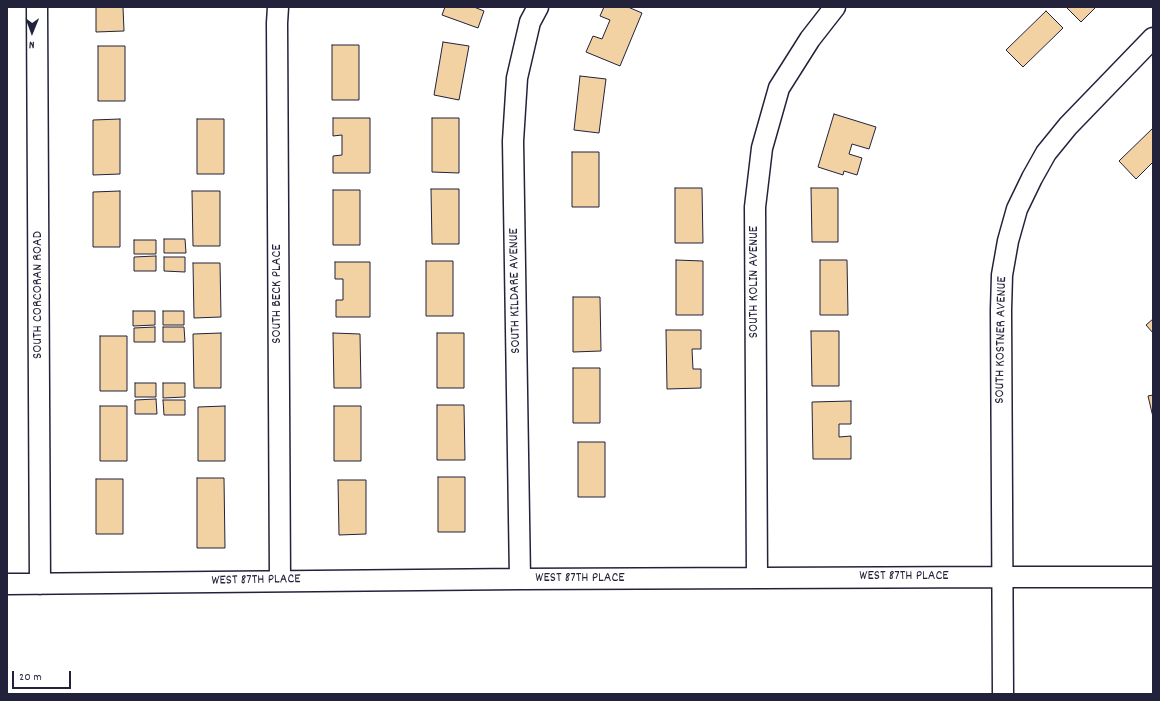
<!DOCTYPE html>
<html>
<head>
<meta charset="utf-8">
<style>
	body { margin:0 }
	#map { position:relative; width:1160px; height:701px; overflow:hidden; background:#fff; font-family:Dekko,sans-serif }
	canvas { display:block }
	.frame { position:absolute; inset:0; border:8px solid #22223b; pointer-events:none }
	.north { position:absolute; left:12px; top:12px; width:40px; height:40px; -webkit-text-stroke:3px #fff; paint-order:stroke; rotate:181deg; font-size:11px; font-weight:700; line-height:16px; text-align:center; color:#22223b }
	.north::after { content:''; display:block; margin:auto; width:14px; height:18px; background:#22223b; clip-path:polygon(50% 0,100% 100%,50% 72%,0 100%) }
	.scale { position:absolute; left:12px; top:671px; width:59px; height:18px; box-sizing:border-box; border:2px solid #22223b; border-top:0; padding-left:5px; font-size:12px; line-height:14px; white-space:nowrap; color:#22223b; -webkit-text-stroke:3px #fff; paint-order:stroke }
</style>
</head>
<body>
<div id="map">
<canvas width="1160" height="701"></canvas>
<div class="frame"></div>
<div class="north">N</div>
<div class="scale">20 m</div>
</div>
<script>
const context = document.querySelector('canvas').getContext('2d');
context.lineJoin = 'round';
function fillPath(path, color) {
  context.fillStyle = color;
  context.fill(path, 'evenodd');
}
function toPath(rows) {
  const path = new Path2D();
  for (const r of rows) {
    path.moveTo(r[0], r[1]);
    for (let i = 2; i < r.length; i += 2) path.lineTo(r[i], r[i + 1]);
  }
  return path;
}
function stroke(path, color, width, dash) {
  context.strokeStyle = color;
  context.lineWidth = width;
  context.lineCap = dash ? 'butt' : 'round';
  context.setLineDash(dash || []);
  context.stroke(path);
}
function write(font, color, halo, rows, align = 'center') {
  context.font = font + ' Dekko,sans-serif';
  context.lineWidth = 3.5;
  context.setLineDash([]);
  context.textBaseline = 'middle';
  context.strokeStyle = halo;
  context.fillStyle = color;
  for (const [text, x, y, turn = 0] of rows) {
    context.save();
    context.translate(x, y);
    context.rotate((+turn || 0) * Math.PI / 180);
    context.textAlign = isNaN(turn) ? turn : align;
    if (halo) context.strokeText(text, 0, 0);
    context.fillText(text, 0, 0);
    context.restore();
  }
}
const building = toPath([
	[96,7,123,7,124,31,96,32,96,7],
	[445,7,474,7,484,11,478,28,442,15,445,7],
	[604,7,628,7,642,13,620,66,586,52,593,36,602,39,610,20,600,16,604,7],
	[1066,7,1096,7,1081,22,1066,7],
	[1046,11,1063,28,1023,67,1006,50,1046,11],
	[443,42,469,46,459,100,434,95,443,42],
	[332,45,359,45,359,100,332,100,332,45],
	[98,46,125,46,125,101,98,101,98,46],
	[580,76,606,79,599,133,574,130,580,76],
	[834,114,876,127,869,149,852,144,849,154,862,158,857,175,844,171,843,175,818,167,834,114],
	[333,118,370,118,370,173,333,173,333,156,342,155,342,135,333,136,333,118],
	[432,118,459,118,459,173,432,172,432,118],
	[120,119,120,174,93,175,93,120,120,119],
	[197,119,224,119,224,174,197,174,197,119],
	[1153,128,1153,162,1136,179,1119,161,1153,128],
	[572,152,599,152,599,207,572,207,572,152],
	[675,188,702,188,703,243,675,243,675,188],
	[811,188,838,188,838,242,812,242,811,188],
	[431,189,459,189,459,244,432,244,431,189],
	[333,190,360,190,360,245,333,245,333,190],
	[120,191,120,247,93,247,93,192,120,191],
	[192,191,220,191,220,246,193,246,192,191],
	[164,239,185,239,186,253,164,253,164,239],
	[134,240,156,240,156,254,134,254,134,240],
	[156,256,156,271,134,271,134,257,156,256],
	[164,257,185,257,185,272,164,271,164,257],
	[676,260,703,261,703,315,676,315,676,260],
	[820,260,847,260,848,315,820,315,820,260],
	[426,261,453,261,453,316,426,316,426,261],
	[335,262,370,262,370,317,336,317,336,300,343,300,343,279,335,279,335,262],
	[193,263,220,263,221,317,194,318,193,263],
	[573,297,600,297,601,351,573,352,573,297],
	[133,311,155,311,155,325,133,326,133,311],
	[163,311,184,311,184,325,163,325,163,311],
	[1153,319,1153,333,1146,325,1153,319],
	[155,327,155,342,134,342,134,328,155,327],
	[163,327,184,327,185,342,163,342,163,327],
	[666,330,701,330,701,349,692,349,693,369,701,369,701,388,667,389,666,330],
	[811,331,839,331,839,386,812,386,811,331],
	[221,333,221,388,194,388,193,334,221,333],
	[333,333,360,334,361,388,334,388,333,333],
	[437,333,464,333,464,388,437,388,437,333],
	[100,336,127,336,127,391,100,391,100,336],
	[573,368,600,368,600,423,573,423,573,368],
	[135,383,156,383,156,397,135,397,135,383],
	[163,383,185,383,185,397,163,398,163,383],
	[1153,395,1153,417,1148,396,1153,395],
	[156,399,157,414,135,414,135,400,156,399],
	[163,400,185,400,185,415,164,415,163,400],
	[851,401,851,424,839,424,839,437,851,436,851,459,813,459,812,402,851,401],
	[437,405,464,405,465,460,437,460,437,405],
	[100,406,127,406,127,461,100,461,100,406],
	[225,406,225,461,198,461,198,407,225,406],
	[334,406,361,406,361,461,334,461,334,406],
	[578,442,605,442,605,497,578,497,578,442],
	[438,477,465,477,465,532,438,532,438,477],
	[197,478,224,478,225,548,197,548,197,478],
	[96,479,123,479,123,534,96,534,96,479],
	[338,480,366,480,366,534,339,535,338,480]
]);
fillPath(building, '#f2d1a3');
stroke(building, '#22223b', 1);
const street = toPath([
	[37,7,40,584],
	[278,7,277,23,280,581],
	[757,578,755,207,762,148,779,88,810,39,835,7],
	[520,579,513,141,517,78,530,22,538,7],
	[7,584,520,579,1002,577,1153,577],
	[1003,694,1001,310,1002,275,1008,241,1017,209,1032,178,1046,153,1068,126,1153,38]
]);
stroke(street, '#22223b', 23);
stroke(street, '#fff', 20);
write('14px', '#22223b', '#fff', [
	["SOUTH KOLIN AVENUE",755,282,-90],
	["SOUTH KILDARE AVENUE",516,291,-91],
	["SOUTH BECK PLACE",278,294,-90],
	["SOUTH CORCORAN ROAD",39,295,-90],
	["SOUTH KOSTNER AVENUE",1002,340,-89],
	["WEST 87TH PLACE",904,577],
	["WEST 87TH PLACE",580,579],
	["WEST 87TH PLACE",256,581,-1]
]);
</script>
</body>
</html>
